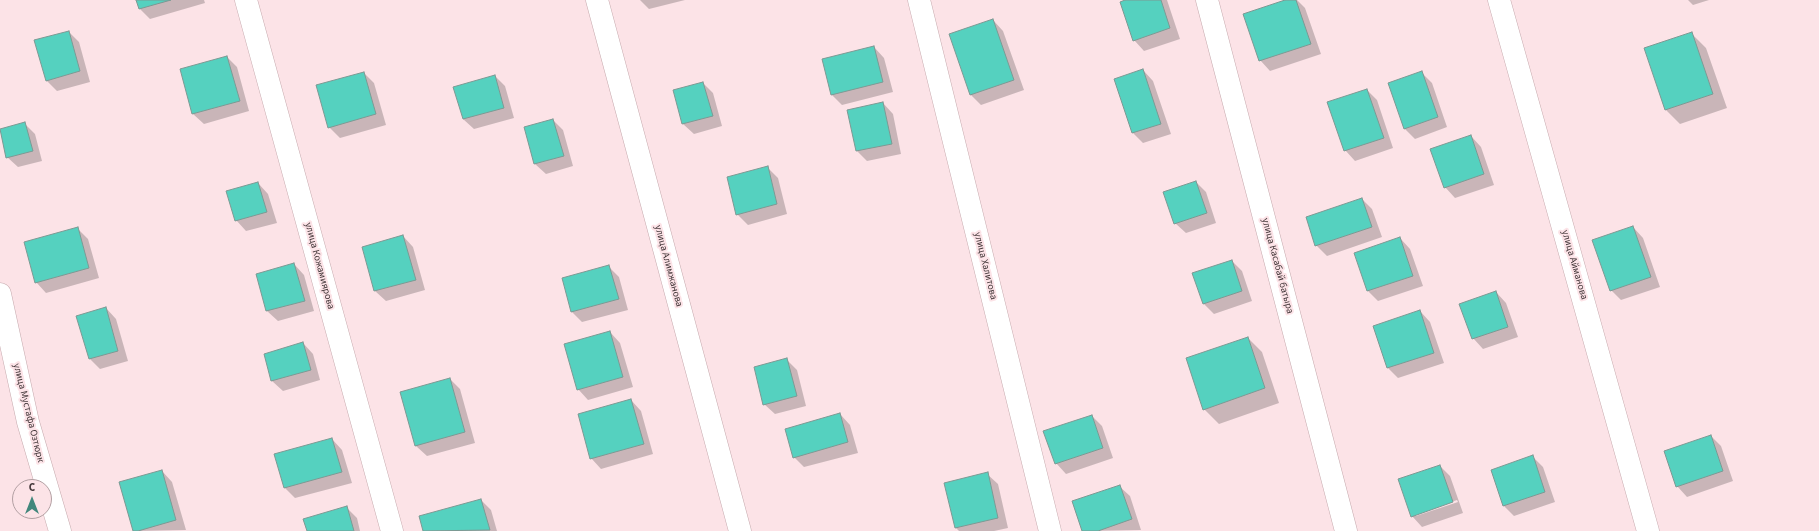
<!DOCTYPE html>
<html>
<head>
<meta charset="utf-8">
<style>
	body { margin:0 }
	#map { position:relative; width:1819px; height:531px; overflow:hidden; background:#fce3e7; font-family:"Source Sans 3",sans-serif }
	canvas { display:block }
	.north { position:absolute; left:12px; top:479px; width:40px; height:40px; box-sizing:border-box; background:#fce3e7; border:1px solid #b29fa2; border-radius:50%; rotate:0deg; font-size:11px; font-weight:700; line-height:16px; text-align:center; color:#44383a }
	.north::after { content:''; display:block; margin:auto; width:14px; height:18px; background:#42877c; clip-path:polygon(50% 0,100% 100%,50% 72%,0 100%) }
</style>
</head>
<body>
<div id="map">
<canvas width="1819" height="531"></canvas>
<div class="north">С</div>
</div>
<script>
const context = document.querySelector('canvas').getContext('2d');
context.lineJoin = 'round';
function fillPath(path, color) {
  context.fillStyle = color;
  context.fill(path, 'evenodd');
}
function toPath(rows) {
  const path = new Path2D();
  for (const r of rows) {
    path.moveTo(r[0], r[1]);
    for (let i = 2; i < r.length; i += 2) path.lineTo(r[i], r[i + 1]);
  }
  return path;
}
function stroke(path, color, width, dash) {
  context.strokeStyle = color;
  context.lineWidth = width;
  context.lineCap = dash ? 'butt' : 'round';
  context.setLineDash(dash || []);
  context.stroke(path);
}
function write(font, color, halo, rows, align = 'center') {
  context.font = font + ' "Source Sans 3",sans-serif';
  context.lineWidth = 4;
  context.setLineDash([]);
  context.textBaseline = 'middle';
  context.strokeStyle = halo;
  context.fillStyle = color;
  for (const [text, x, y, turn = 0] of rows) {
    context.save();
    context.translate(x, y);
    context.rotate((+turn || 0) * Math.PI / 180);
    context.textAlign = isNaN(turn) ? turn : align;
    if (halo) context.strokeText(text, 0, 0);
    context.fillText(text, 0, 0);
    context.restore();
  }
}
fillPath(toPath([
	[137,0,204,0,205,3,150,19,140,9],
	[640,0,685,0,649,9],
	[1128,0,1167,0,1180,39,1144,51,1134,40],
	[1288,0,1297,0,1305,8,1321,54,1270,71,1260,60],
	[1688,0,1709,0,1693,5],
	[993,20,1003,31,1024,90,981,105,970,94],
	[69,32,79,42,90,82,57,91,46,80],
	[1691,33,1706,48,1727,108,1680,124,1666,110],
	[874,47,884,58,893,92,842,105,832,95,823,60],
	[227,57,237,67,249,111,204,124,193,114],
	[1143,70,1153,81,1171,134,1143,143,1133,133],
	[364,73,374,83,386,125,340,138,329,127],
	[1422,73,1432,83,1447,127,1415,139,1404,128],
	[495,76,505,86,514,118,474,129,463,119],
	[703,83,713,93,722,126,694,134,683,124],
	[1367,90,1377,100,1393,148,1355,161,1345,150],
	[883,103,893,114,901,154,867,161,857,151,849,110],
	[553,120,563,130,573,166,546,174,535,164],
	[24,123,35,134,42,161,18,167,7,157,0,130],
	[1471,136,1481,147,1494,185,1455,198,1445,187],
	[767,167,778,178,787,214,748,225,737,214],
	[1196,182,1206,192,1216,223,1186,233,1175,223],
	[258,183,268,194,277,223,246,231,236,220],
	[1362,199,1372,209,1382,237,1327,256,1316,245],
	[1633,227,1643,238,1660,287,1621,300,1611,290],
	[77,228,88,239,99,278,46,293,36,282],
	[403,236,413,247,425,290,386,301,375,291,363,247],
	[1400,238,1410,249,1423,286,1378,301,1368,291,1355,253],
	[1232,261,1242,271,1252,301,1214,314,1204,304],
	[294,264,304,275,314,311,278,321,267,311],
	[609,267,619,277,628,310,582,322,572,312,563,279],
	[1496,292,1506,303,1518,337,1483,349,1473,338],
	[106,308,116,319,128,361,100,369,90,359],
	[1420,311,1430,322,1444,363,1398,378,1388,368,1374,327],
	[610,332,620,343,633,387,588,400,578,389],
	[1248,338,1262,352,1279,403,1219,424,1204,409],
	[303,343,313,354,320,380,283,391,272,381],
	[787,360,797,370,806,406,775,414,764,404],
	[450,379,460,389,475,443,427,456,416,446,401,392],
	[631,400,641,411,653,454,601,469,591,458],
	[840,414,850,425,858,453,804,467,794,457],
	[1092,416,1102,426,1113,458,1066,474,1056,463],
	[1711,436,1721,446,1733,481,1687,497,1677,486],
	[332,439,342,450,352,483,295,498,285,488,276,455],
	[1533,457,1543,467,1555,502,1514,516,1504,506,1492,470],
	[1440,466,1450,476,1463,513,1422,527,1412,516],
	[1457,500,1458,502,1416,516,1416,514],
	[162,471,172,482,186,530,134,531],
	[987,474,998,484,1008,528,994,531,959,531,955,527],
	[1119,486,1130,496,1141,530,1083,531],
	[481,500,491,510,497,531,424,531,420,517],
	[346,507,357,518,360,531,308,531]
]), '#0003');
const building = toPath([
	[136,0,171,0,139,9,136,0],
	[1125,0,1161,0,1170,28,1133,41,1120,2,1125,0],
	[1285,0,1296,0,1311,44,1259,61,1243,14,1285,0],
	[993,19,1014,80,970,95,949,34,993,19],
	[69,31,80,71,46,81,34,40,69,31],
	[1692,32,1713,94,1665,110,1644,48,1692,32],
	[874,46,883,82,831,95,822,59,874,46],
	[227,56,240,101,192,114,180,69,227,56],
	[1143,69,1161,124,1132,133,1114,79,1143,69],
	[1422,71,1438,117,1404,129,1388,83,1422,71],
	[364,72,376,114,328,128,316,85,364,72],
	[495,75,504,108,463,119,453,87,495,75],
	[703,82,713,116,682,124,673,90,703,82],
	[1367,89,1384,138,1344,151,1327,102,1367,89],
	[883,102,892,144,856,151,847,110,883,102],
	[553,119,564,156,534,164,524,127,553,119],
	[25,122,33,151,6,158,0,129,25,122],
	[1471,135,1484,174,1444,188,1430,149,1471,135],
	[768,166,777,204,736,215,727,177,768,166],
	[1196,181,1207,213,1174,224,1163,192,1196,181],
	[258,182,267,212,235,221,226,191,258,182],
	[1362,198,1372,227,1315,246,1306,217,1362,198],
	[1633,226,1651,277,1610,291,1592,240,1633,226],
	[78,227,89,268,35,283,24,242,78,227],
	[403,235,416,280,374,291,362,247,403,235],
	[1400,237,1413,276,1367,291,1354,253,1400,237],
	[1232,260,1242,291,1203,304,1192,273,1232,260],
	[294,263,305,301,266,311,256,274,294,263],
	[609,265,619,299,571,312,562,278,609,265],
	[1496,291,1508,327,1472,339,1459,304,1496,291],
	[106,307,118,351,89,359,76,316,106,307],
	[1420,310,1434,353,1387,368,1373,326,1420,310],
	[610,331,623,377,577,390,564,344,610,331],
	[1248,337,1265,388,1203,410,1186,358,1248,337],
	[303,342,311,370,271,381,264,354,303,342],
	[787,358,797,396,763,405,754,367,787,358],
	[450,378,465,432,415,446,400,392,450,378],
	[631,399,644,444,590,459,578,414,631,399],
	[840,413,848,442,793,458,785,429,840,413],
	[1092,415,1103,448,1055,464,1043,431,1092,415],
	[1711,435,1723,471,1676,487,1664,451,1711,435],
	[332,438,342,472,284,488,274,454,332,438],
	[1533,455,1545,492,1503,506,1491,470,1533,455],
	[1440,465,1453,502,1411,517,1398,479,1440,465],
	[162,470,176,520,138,531,133,531,119,482,162,470],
	[988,472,998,518,955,528,944,483,988,472],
	[1120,485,1132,519,1098,531,1082,531,1072,501,1120,485],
	[481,499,490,530,423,531,419,516,481,499],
	[347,506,354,531,307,531,303,519,347,506]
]);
fillPath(building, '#55d1bf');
stroke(building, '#7c9993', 1);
const minor = toPath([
	[246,0,392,531],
	[597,0,740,531],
	[919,0,1050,531],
	[1207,0,1346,531],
	[1499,0,1648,531],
	[0,294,28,422,60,531]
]);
stroke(minor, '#c6aaae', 23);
stroke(minor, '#fff', 22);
write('10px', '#44383a', '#fce3e7', [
	["улица Айманова",1574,265,74],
	["улица Кожамиярова",319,266,75],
	["улица Алимжанова",668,266,75],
	["улица Халитова",985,266,76],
	["улица Касабай батыра",1277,266,75],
	["улица Мустафа Озтюрк",28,413,76]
]);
</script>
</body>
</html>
